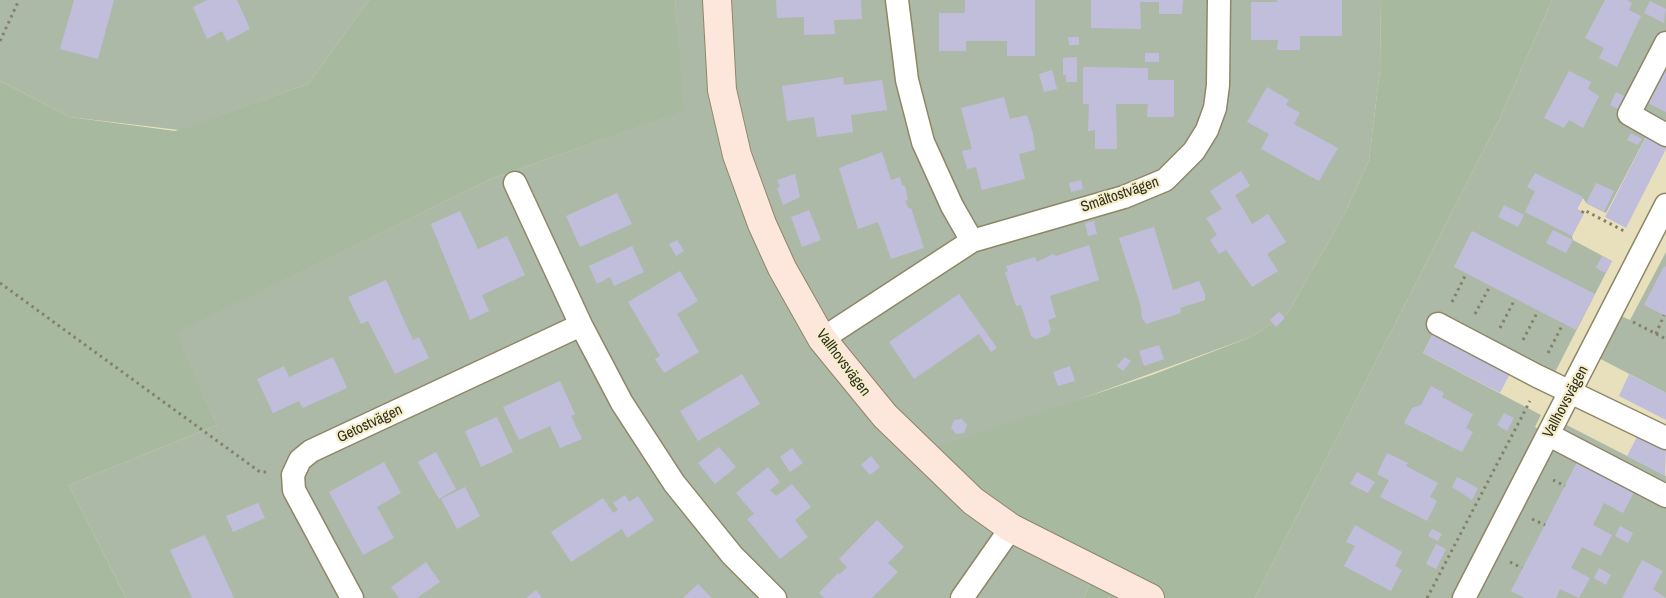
<!DOCTYPE html>
<html>
<head>
<meta charset="utf-8">
<style>
	body { margin:0 }
	canvas { display:block; background:#e8e0bd }
</style>
</head>
<body>
<canvas width="1666" height="598"></canvas>
<script>
const context = document.querySelector('canvas').getContext('2d');
context.lineJoin = 'round';
function fillPath(path, color) {
  context.fillStyle = color;
  context.fill(path, 'evenodd');
}
function toPath(rows) {
  const path = new Path2D();
  for (const r of rows) {
    path.moveTo(r[0], r[1]);
    for (let i = 2; i < r.length; i += 2) path.lineTo(r[i], r[i + 1]);
  }
  return path;
}
function stroke(path, color, width, dash) {
  context.strokeStyle = color;
  context.lineWidth = width;
  context.lineCap = dash ? 'butt' : 'round';
  context.setLineDash(dash || []);
  context.stroke(path);
}
function write(font, color, halo, rows, align = 'center') {
  context.font = font + ' "Archivo Narrow",sans-serif';
  context.lineWidth = 4.5;
  context.setLineDash([]);
  context.textBaseline = 'middle';
  context.strokeStyle = halo;
  context.fillStyle = color;
  for (const [text, x, y, turn = 0] of rows) {
    context.save();
    context.translate(x, y);
    context.rotate((+turn || 0) * Math.PI / 180);
    context.textAlign = isNaN(turn) ? turn : align;
    if (halo) context.strokeText(text, 0, 0);
    context.fillText(text, 0, 0);
    context.restore();
  }
}
fillPath(toPath([
	[0,0,369,0,308,84,179,130,70,117,0,81],
	[675,0,1381,0,1380,70,1369,160,1345,213,1287,314,1251,337,1056,408,1095,570,1084,598,126,598,69,485,217,425,175,333,493,178,683,111],
	[1552,0,1666,0,1666,135,1651,127,1606,213,1586,203,1583,198,1577,209,1584,213,1572,236,1573,240,1612,261,1550,382,1434,332,1423,353,1541,415,1535,427,1548,435,1557,420,1666,476,1666,598,1255,598,1498,122],
	[1666,252,1666,393,1591,354,1612,312,1630,320]
]), '#adb9a7');
fillPath(toPath([
	[369,0,675,0,684,111,493,178,176,333,217,425,69,485,126,598,0,598,0,81,70,117,175,131,308,84],
	[1381,0,1552,0,1498,122,1255,598,1084,598,1095,570,922,452,1152,375,1251,337,1287,314,1345,213,1369,160,1380,70]
]), '#a7b99e');
fillPath(toPath([
	[74,0,114,0,98,59,60,49],
	[207,0,237,0,250,29,227,41,222,31,207,39,193,7],
	[776,0,861,0,862,19,834,20,835,34,804,35,804,17,777,18],
	[965,0,1035,0,1035,56,1007,56,1007,41,966,41,966,51,939,51,939,13,965,13],
	[1091,0,1183,0,1182,14,1159,14,1159,2,1140,2,1141,29,1091,28],
	[1277,0,1342,0,1342,36,1300,36,1300,50,1277,50,1278,40,1251,40,1251,2,1277,2],
	[1605,0,1627,0,1632,3,1629,10,1641,16,1617,67,1599,58,1604,48,1585,38],
	[1650,1,1666,9,1664,23,1644,13],
	[1068,37,1079,37,1079,45,1069,45],
	[1145,53,1159,53,1159,62,1145,62],
	[1077,57,1077,82,1066,82,1066,75,1063,75,1063,58],
	[1666,59,1666,112,1644,101],
	[1083,67,1148,68,1148,80,1174,80,1174,117,1147,117,1148,104,1116,104,1117,149,1095,149,1095,130,1088,131,1089,104,1083,104],
	[1052,70,1057,89,1044,92,1039,74],
	[1569,71,1591,82,1588,89,1599,96,1583,128,1569,120,1564,128,1544,118],
	[843,77,844,85,882,80,887,110,851,115,853,132,817,137,814,117,787,121,782,86],
	[1267,87,1289,100,1286,105,1300,113,1294,124,1338,148,1319,181,1261,149,1269,134,1247,122],
	[1616,92,1626,97,1620,110,1610,105],
	[1004,97,1010,119,1027,115,1033,134,1035,150,1019,154,1025,179,982,190,976,167,967,169,962,151,972,149,961,108],
	[1649,131,1666,140,1666,149,1626,228,1605,217],
	[1631,133,1642,139,1638,145,1627,140],
	[882,152,891,180,900,177,902,185,905,186,908,200,905,201,909,209,911,208,924,248,891,259,878,222,858,229,839,168],
	[1241,171,1250,186,1235,195,1252,224,1268,214,1286,242,1267,254,1278,271,1252,287,1226,250,1219,254,1210,240,1217,235,1206,218,1222,209,1210,191],
	[1535,173,1583,197,1577,210,1584,213,1572,236,1525,212,1535,191,1527,187],
	[795,174,800,197,783,205,777,188,780,187,777,180],
	[1081,180,1083,189,1071,192,1069,183],
	[1596,183,1614,191,1604,212,1586,203],
	[617,193,632,224,580,247,566,216],
	[1504,205,1524,215,1518,227,1498,217],
	[809,210,821,240,802,247,791,217],
	[460,211,478,249,507,236,525,275,482,295,489,311,470,320,431,224],
	[1094,221,1097,234,1088,236,1085,223],
	[1154,227,1173,290,1199,281,1205,294,1205,300,1180,308,1181,313,1146,324,1142,318,1141,307,1119,238],
	[1553,230,1573,240,1566,253,1546,243],
	[1472,231,1595,294,1576,330,1454,267],
	[677,240,684,251,676,256,669,244],
	[1089,245,1099,280,1050,296,1056,317,1048,320,1051,330,1048,335,1036,339,1031,336,1021,305,1016,306,1005,272,1008,271,1006,266,1035,257,1037,262,1053,254,1056,256],
	[632,246,644,272,614,286,610,277,597,284,589,266],
	[1602,256,1612,261,1606,273,1596,268],
	[1664,266,1666,267,1666,316,1644,305],
	[680,271,698,301,677,314,699,352,664,373,655,359,660,356,628,302],
	[386,280,413,340,419,337,429,358,395,374,368,321,361,324,348,297],
	[959,294,997,348,991,352,979,334,914,379,889,342],
	[1279,312,1285,318,1276,327,1270,320],
	[1434,332,1511,372,1500,393,1423,353],
	[1159,345,1164,359,1144,366,1139,351],
	[333,357,347,388,303,408,299,401,273,413,257,379,284,366,289,377],
	[1125,357,1131,361,1123,371,1117,366],
	[1070,366,1075,381,1058,386,1053,372],
	[742,374,760,404,698,441,680,411],
	[1629,374,1666,393,1666,420,1619,396],
	[560,381,575,414,571,416,582,439,560,448,550,426,519,440,503,407],
	[1431,386,1444,393,1442,397,1473,414,1466,428,1473,432,1462,452,1404,423,1412,408,1421,405],
	[1504,413,1514,418,1507,431,1497,425],
	[497,417,513,452,481,467,465,431],
	[962,419,967,425,964,433,956,434,951,428,954,420],
	[1638,435,1666,449,1665,476,1627,456],
	[719,447,736,467,715,484,698,463],
	[792,448,803,463,790,472,780,457],
	[436,452,456,489,439,499,418,462],
	[1387,453,1408,463,1406,466,1438,483,1430,497,1437,501,1427,521,1380,497,1389,480,1377,474],
	[871,456,880,467,870,475,861,465],
	[384,462,401,493,377,507,394,538,363,555,329,492],
	[1577,462,1634,492,1623,513,1604,503,1593,525,1612,535,1601,556,1582,547,1571,568,1590,578,1579,598,1560,589,1556,598,1525,598,1511,591],
	[768,467,780,482,770,490,776,496,792,484,811,507,795,520,808,537,780,559,747,519,754,514,736,493],
	[1357,472,1375,482,1368,493,1350,484],
	[1457,477,1478,488,1472,500,1452,487],
	[465,487,480,516,457,529,441,499],
	[625,495,629,502,638,496,654,520,627,538,622,529,571,562,551,532,603,498,613,513,618,510,613,503],
	[258,503,265,518,233,532,226,516],
	[877,520,904,547,888,563,898,572,872,598,824,598,819,593,838,573,840,574,847,567,839,559],
	[1355,525,1402,552,1395,566,1402,570,1391,591,1344,566,1355,546,1346,542],
	[1620,526,1633,533,1628,543,1615,536],
	[1432,529,1442,534,1438,541,1428,536],
	[205,535,234,598,192,598,170,550],
	[1436,544,1446,549,1436,569,1426,564],
	[1642,560,1663,571,1653,589,1666,598,1622,598],
	[426,562,440,582,417,598,399,598,391,587],
	[1599,568,1611,575,1606,585,1594,578],
	[698,584,712,598,684,598,685,596],
	[536,590,542,598,526,598]
]), '#c1bedc');
const street = toPath([
	[897,0,907,80,923,142,952,206,972,241],
	[1666,43,1629,114,1666,135],
	[515,183,581,325],
	[1438,324,1537,376,1666,438],
	[822,339,972,241,1124,197,1165,180,1194,151,1207,130,1215,108,1218,85,1219,0],
	[1549,435,1666,496],
	[352,598,294,490,293,475,300,460,311,451,581,325,622,403,674,483,732,555,775,598],
	[962,598,1011,528],
	[1464,598,1666,205]
]);
const secondary = toPath([
	[717,0,722,90,737,155,762,224,782,268,822,339,885,416,973,501,1011,528,1150,598]
]);
stroke(street, '#8e8766', 25);
stroke(secondary, '#8e8766', 30);
stroke(toPath([
	[0,41,19,0],
	[1582,213,1584,210,1624,231],
	[0,283,260,472,268,472],
	[1452,302,1466,274],
	[1475,314,1490,286],
	[1633,322,1666,339],
	[1500,328,1515,299],
	[1656,334,1664,315],
	[1523,340,1538,311],
	[1548,353,1563,324],
	[1553,480,1565,486],
	[1532,519,1545,525],
	[1510,562,1522,568],
	[1427,598,1530,401]
]), '#858069', 3, [2.5, 4]);
stroke(street, '#fff', 22);
stroke(secondary, '#fde6db', 28);
write('15px', '#322f21', '#f5eeca', [
	["Smältostvägen",1120,195,-19],
	["Vallhovsvägen",843,363,53],
	["Vallhovsvägen",1566,402,-62],
	["Getostvägen",370,424,-25]
]);
</script>
</body>
</html>
